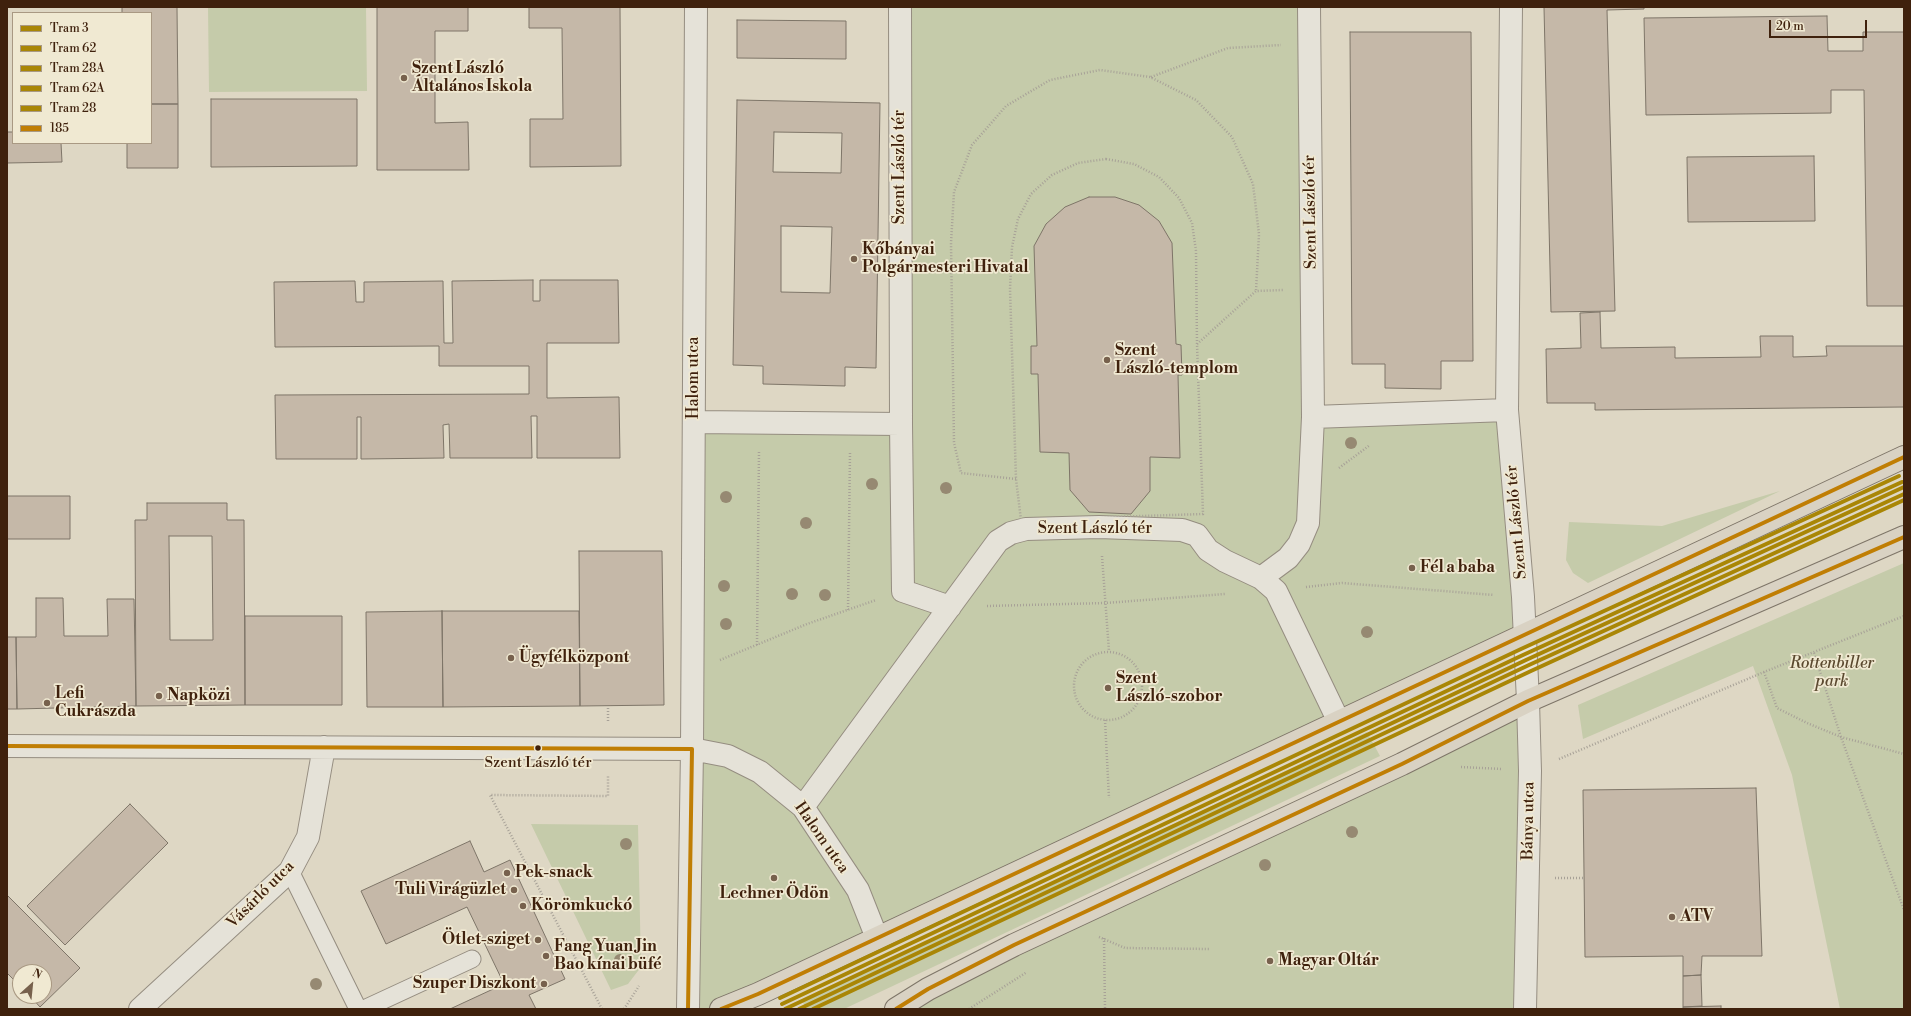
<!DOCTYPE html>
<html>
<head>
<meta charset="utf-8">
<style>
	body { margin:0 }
	#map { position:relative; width:1911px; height:1016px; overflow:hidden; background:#ded7c4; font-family:"Libre Bodoni",serif }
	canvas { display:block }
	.frame { position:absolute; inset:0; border:8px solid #3f210d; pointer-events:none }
	.legend { position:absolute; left:12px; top:12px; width:140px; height:132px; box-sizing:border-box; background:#f0e9d2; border:1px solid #a99983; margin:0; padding:5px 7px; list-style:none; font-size:12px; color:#3f210d }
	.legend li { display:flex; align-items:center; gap:8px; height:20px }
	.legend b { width:20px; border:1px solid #a99983 }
	.north { position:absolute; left:12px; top:964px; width:40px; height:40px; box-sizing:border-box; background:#f0e9d2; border:1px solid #a99983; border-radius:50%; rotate:27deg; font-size:11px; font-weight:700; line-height:16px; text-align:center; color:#3f210d }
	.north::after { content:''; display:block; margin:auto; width:14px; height:18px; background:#77614d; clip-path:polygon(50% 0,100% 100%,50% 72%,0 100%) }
	.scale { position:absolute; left:1769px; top:20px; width:98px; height:18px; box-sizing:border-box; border:2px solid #3f210d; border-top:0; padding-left:5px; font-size:12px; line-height:14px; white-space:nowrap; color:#3f210d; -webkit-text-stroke:3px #f0e9d2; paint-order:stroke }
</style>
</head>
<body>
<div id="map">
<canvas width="1911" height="1016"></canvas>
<div class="frame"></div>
<ul class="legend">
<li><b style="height:5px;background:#a98606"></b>Tram 3</li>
<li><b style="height:5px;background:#a98606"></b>Tram 62</li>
<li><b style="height:5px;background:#a98606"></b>Tram 28A</li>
<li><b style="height:5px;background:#a98606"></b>Tram 62A</li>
<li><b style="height:5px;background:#a98606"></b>Tram 28</li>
<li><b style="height:5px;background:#c07e04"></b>185</li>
</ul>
<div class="north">N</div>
<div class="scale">20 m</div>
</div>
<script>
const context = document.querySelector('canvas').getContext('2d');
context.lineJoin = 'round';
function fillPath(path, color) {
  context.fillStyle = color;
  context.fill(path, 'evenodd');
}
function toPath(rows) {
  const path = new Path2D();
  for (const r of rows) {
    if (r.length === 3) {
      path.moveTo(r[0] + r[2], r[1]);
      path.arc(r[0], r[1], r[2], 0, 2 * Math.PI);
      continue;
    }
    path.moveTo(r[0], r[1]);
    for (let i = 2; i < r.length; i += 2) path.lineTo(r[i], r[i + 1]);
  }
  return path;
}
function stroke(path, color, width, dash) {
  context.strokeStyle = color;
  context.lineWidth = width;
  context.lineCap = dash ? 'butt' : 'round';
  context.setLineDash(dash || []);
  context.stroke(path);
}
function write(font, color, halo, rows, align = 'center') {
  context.font = font + ' "Libre Bodoni",serif';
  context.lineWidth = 3.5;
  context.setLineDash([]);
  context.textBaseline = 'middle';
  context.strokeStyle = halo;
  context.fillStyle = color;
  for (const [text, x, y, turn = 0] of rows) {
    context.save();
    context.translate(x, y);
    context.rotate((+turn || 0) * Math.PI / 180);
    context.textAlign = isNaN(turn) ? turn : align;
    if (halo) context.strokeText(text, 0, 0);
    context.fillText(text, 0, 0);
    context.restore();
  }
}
fillPath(toPath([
	[208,7,366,7,367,91,209,92],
	[900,7,1309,7,1313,416,1507,410,1524,634,721,1009,688,1009,694,422,901,423],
	[1780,491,1588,583,1573,573,1566,560,1569,522,1662,526],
	[1904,563,1904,1009,1840,1009,1792,775,1753,666,1583,739,1578,705],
	[1528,701,1525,1009,896,1009],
	[1367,732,1380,756,844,1009,807,1009,802,1001],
	[531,824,638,825,641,967,628,984,611,990]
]), '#c5cbaa');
const building = toPath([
	[122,7,177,7,178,104,151,104,151,13,122,13,122,7],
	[377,7,468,7,468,31,435,31,435,123,468,122,469,170,377,170,377,7],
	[529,7,620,7,621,166,530,167,530,119,563,119,562,28,529,28,529,7],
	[1544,7,1644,7,1644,9,1607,10,1615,311,1551,312,1544,7],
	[1827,16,1828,51,1863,51,1863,32,1904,32,1904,306,1867,306,1864,90,1831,90,1831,113,1646,115,1644,18,1827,16],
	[737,20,846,21,846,59,737,58,737,20],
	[1350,32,1471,32,1473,361,1441,361,1441,389,1385,388,1385,364,1352,364,1350,32],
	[211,99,357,99,357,166,211,167,211,99],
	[737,100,880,103,876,368,845,367,845,386,763,384,763,366,733,365,737,100],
	[774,132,842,133,841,173,773,172,774,132],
	[781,226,832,227,830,293,781,292,781,226],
	[151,104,178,104,178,168,127,168,127,143,151,143,151,104],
	[7,132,13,132,13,143,61,143,62,162,7,163,7,132],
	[1814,156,1815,221,1688,222,1687,157,1814,156],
	[1089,197,1115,197,1139,205,1159,221,1172,243,1176,344,1181,345,1182,375,1178,375,1180,458,1150,457,1150,491,1131,514,1089,512,1070,490,1069,453,1040,452,1038,374,1031,374,1031,346,1037,346,1034,246,1046,224,1065,207,1089,197],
	[533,280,533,301,540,301,540,280,618,280,619,343,547,343,547,398,619,397,620,458,537,458,537,416,531,416,532,458,450,458,449,424,443,425,444,458,361,459,361,417,357,417,357,459,276,459,275,395,529,394,529,366,439,366,439,346,275,347,274,282,355,281,356,302,364,302,364,282,443,281,444,343,453,343,452,281,533,280],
	[1600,312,1601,348,1675,347,1675,358,1761,357,1760,336,1793,336,1793,357,1827,356,1826,346,1904,346,1904,407,1595,410,1595,403,1547,403,1546,349,1581,348,1580,313,1600,312],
	[7,496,70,496,70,539,7,539,7,496],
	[147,503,227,503,227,520,244,520,245,705,136,706,135,520,147,520,147,503],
	[169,536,212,536,213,640,170,640,169,536],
	[579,551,662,551,664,705,580,706,579,551],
	[36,598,63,598,64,636,108,636,107,599,134,599,136,706,17,709,16,637,36,637,36,598],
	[442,611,443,707,367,707,366,612,442,611],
	[442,611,579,611,580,706,443,707,442,611],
	[245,616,342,616,342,705,245,705,245,616],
	[7,637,16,637,17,709,7,709,7,637],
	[1756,788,1762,956,1702,956,1701,975,1683,976,1683,956,1585,957,1583,790,1756,788],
	[130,804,168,843,65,945,27,906,130,804],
	[470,841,484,872,510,860,565,979,529,995,536,1009,450,1009,504,984,467,907,386,944,361,891,470,841],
	[7,895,80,968,40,1007,30,996,44,996,44,972,20,972,20,986,7,973,7,895],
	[1701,975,1702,1006,1683,1007,1683,976,1701,975],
	[1721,1006,1721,1009,1683,1009,1683,1007,1721,1006]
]);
fillPath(building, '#c5b8a8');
stroke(building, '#7e7568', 1);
const lane = toPath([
	[290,871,358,1009],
	[364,1009,472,959]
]);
const street = toPath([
	[900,7,901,424,903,591,950,607],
	[1511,7,1507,410,1523,597,1528,701,1530,771,1525,1009],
	[1313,417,1507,410],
	[694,422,901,424],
	[1261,578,1288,558,1299,544,1308,523,1313,417,1309,7],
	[7,746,692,749,728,756,760,772,803,807,858,890,877,938],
	[803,807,998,541,1011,533,1026,529,1099,527,1182,530,1197,535,1208,550,1225,561,1261,578,1276,591,1339,722],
	[140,1009,290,871,308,837,324,747],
	[688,1009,692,749,696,7]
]);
const primary = toPath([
	[721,1009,758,994,1904,457],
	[896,1009,928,989,1014,945,1402,764,1528,701,1904,537]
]);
stroke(lane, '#958d80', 19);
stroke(street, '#958d80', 24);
stroke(primary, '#7e7568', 24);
stroke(toPath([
	[1151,77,1228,48,1281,45],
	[1106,159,1134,164,1159,177,1179,198,1192,223,1196,251,1197,344,1203,514,1021,520,1016,479,1010,289,1012,247,1018,219,1031,194,1052,175,1078,163,1106,159],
	[1197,344,1256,291,1283,290],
	[1339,468,1370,445],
	[1016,479,961,473,954,443,951,243,954,192,972,145,1006,106,1050,80,1100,70,1150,77,1196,100,1232,137,1253,184,1259,234,1256,291],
	[1102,556,1109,651],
	[1306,587,1342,583,1494,595],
	[987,606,1105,603,1225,594],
	[848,610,850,452],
	[757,645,759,451],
	[1108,686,34],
	[1814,653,1841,737,1904,910],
	[720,660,807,624,876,600],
	[1764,672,1777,708,1807,723,1841,737,1904,754],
	[1105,720,1109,798],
	[608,721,608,706],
	[1559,759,1764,672,1904,616],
	[1461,767,1502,769],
	[1555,878,1584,878],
	[1099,937,1125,948,1210,949],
	[1104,938,1105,1009],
	[602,1009,490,795,608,796,608,776],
	[624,1009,639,986],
	[969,1009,1027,972]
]), '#a7a197', 2.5, [1, 2]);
stroke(lane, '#e5e2d8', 17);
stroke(street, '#e5e2d8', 22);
stroke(primary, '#d9d2c3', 22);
stroke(toPath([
	[7,746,692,749],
	[688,1009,692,749],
	[721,1009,758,994,1904,457],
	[896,1009,928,989,1014,945,1402,764,1528,701,1904,537]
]), '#c07e04', 4);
stroke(toPath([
	[785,1009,1526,660,1904,487]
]), '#a98606', 4);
stroke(toPath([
	[799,1009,1529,665,1904,494]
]), '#a98606', 4);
stroke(toPath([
	[782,1004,1523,655,1902,482]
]), '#a98606', 4);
stroke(toPath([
	[813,1009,1531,671,1904,500]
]), '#a98606', 4);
stroke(toPath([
	[780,998,1521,649,1899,476]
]), '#a98606', 4);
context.fillStyle = '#968972';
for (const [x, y] of [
	[1351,443],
	[872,484],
	[946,488],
	[726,497],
	[806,523],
	[724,586],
	[792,594],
	[825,595],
	[726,624],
	[1367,632],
	[1352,832],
	[626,844],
	[1265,865],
	[620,960],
	[316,984]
]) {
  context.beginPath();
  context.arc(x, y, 6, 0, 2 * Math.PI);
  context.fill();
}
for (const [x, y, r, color] of [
	[404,78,4,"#77614d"],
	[854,259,4,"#77614d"],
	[1107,360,4,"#77614d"],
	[1412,568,4,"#77614d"],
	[511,658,4,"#77614d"],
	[1108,688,4,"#77614d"],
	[159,696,4,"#77614d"],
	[47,703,4,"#77614d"],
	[538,748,3.5,"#3f210d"],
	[507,873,4,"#77614d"],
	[774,878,4,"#77614d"],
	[514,890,4,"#77614d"],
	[523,906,4,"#77614d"],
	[1672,917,4,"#77614d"],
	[538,940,4,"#77614d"],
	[546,956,4,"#77614d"],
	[1270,961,4,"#77614d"],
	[544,984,4,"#77614d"]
]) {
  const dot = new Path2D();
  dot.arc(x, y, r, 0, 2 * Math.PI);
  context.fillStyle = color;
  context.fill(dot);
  stroke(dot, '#f0e9d2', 1.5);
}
write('15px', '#3f210d', '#f0e9d2', [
	["Szent László tér",538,763]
]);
write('bold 16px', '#3f210d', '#f0e9d2', [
	["Szent László",412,69],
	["Általános Iskola",412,87],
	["Kőbányai",862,250],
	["Polgármesteri Hivatal",862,268],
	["Szent",1115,351],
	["László-templom",1115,369],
	["Fél a baba",1420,568],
	["Ügyfélközpont",519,658],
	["Szent",1116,679],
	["László-szobor",1116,697],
	["Lefi",55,694],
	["Cukrászda",55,712],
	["Napközi",167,696],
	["Pek-snack",515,873],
	["Tuli Virágüzlet",506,890,"right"],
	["Lechner Ödön",774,894,"center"],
	["Körömkuckó",531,906],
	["ATV",1680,917],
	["Ötlet-sziget",530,940,"right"],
	["Fang Yuan Jin",554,947],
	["Bao kínai büfé",554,965],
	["Magyar Oltár",1278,961],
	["Szuper Diszkont",536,984,"right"]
], 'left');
write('16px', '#3f210d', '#f0e9d2', [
	["Szent László tér",900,167,-90],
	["Szent László tér",1311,212,-91],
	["Halom utca",694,378,-90],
	["Szent László tér",1517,522,-95],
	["Szent László tér",1095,529],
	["Bánya utca",1529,821,-89],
	["Halom utca",821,838,55],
	["Vásárló utca",261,895,-45]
]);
write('italic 16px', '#5b492f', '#f0e9d2', [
	["Rottenbiller",1832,664],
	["park",1832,682]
]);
</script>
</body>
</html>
